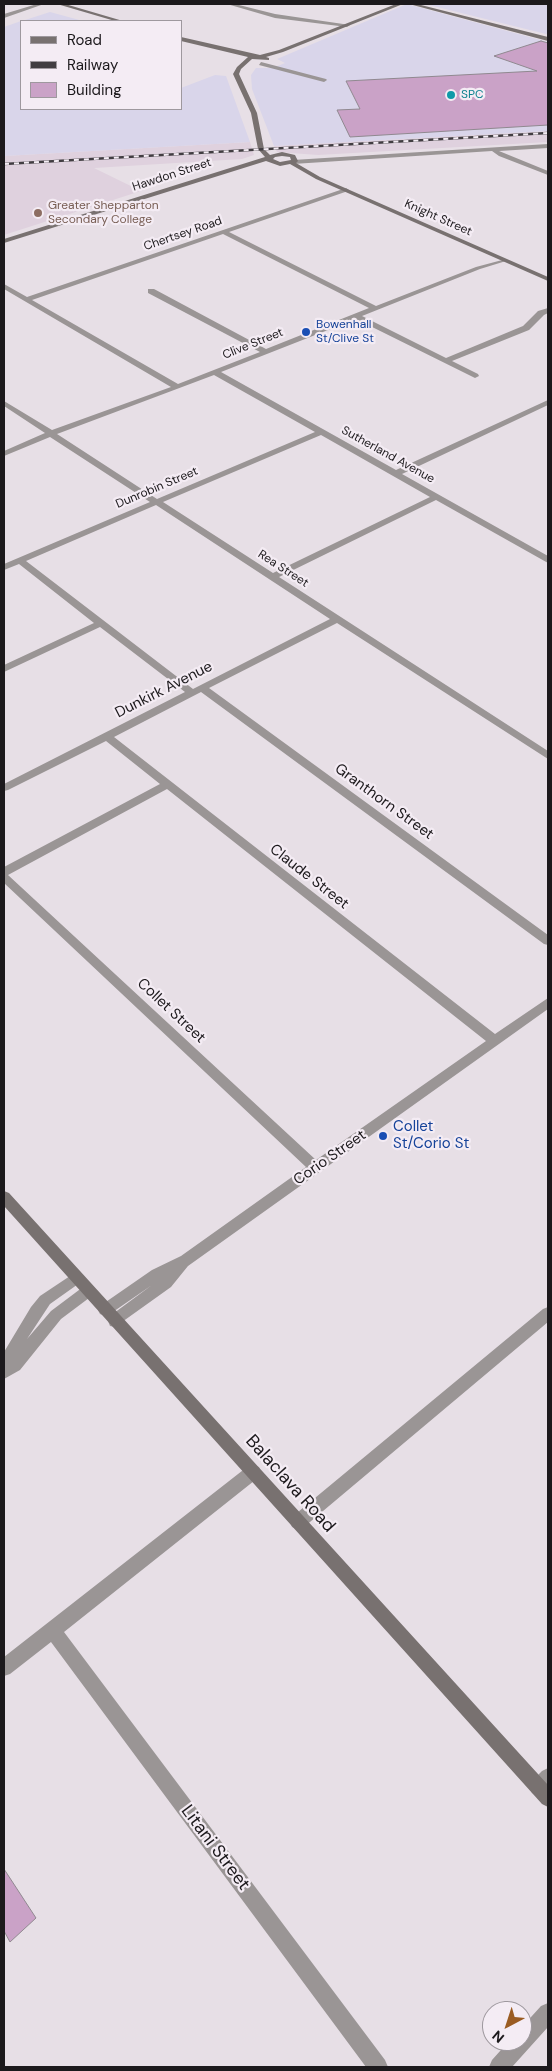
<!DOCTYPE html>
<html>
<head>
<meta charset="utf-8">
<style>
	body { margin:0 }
	#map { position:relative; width:552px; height:2071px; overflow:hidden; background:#e7dfe6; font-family:"DM Sans",sans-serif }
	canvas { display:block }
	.frame { position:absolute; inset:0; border:5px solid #1c191c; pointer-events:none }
	.legend { position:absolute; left:20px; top:20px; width:162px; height:90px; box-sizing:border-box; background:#f4ecf4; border:1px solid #9e989e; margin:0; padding:6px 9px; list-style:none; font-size:15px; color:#1c191c }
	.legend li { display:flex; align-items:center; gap:10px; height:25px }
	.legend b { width:25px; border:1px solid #9e989e }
	.north { position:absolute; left:482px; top:2001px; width:50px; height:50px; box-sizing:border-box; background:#f4ecf4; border:1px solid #9e989e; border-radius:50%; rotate:220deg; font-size:14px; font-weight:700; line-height:20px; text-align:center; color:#1c191c }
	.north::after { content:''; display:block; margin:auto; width:18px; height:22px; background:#9a5c22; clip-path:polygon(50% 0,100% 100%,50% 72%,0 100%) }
</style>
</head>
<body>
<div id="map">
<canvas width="552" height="2071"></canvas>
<div class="frame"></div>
<ul class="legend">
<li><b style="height:6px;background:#787170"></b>Road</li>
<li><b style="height:6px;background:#413d41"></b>Railway</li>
<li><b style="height:14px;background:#caa2c7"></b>Building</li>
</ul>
<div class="north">N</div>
</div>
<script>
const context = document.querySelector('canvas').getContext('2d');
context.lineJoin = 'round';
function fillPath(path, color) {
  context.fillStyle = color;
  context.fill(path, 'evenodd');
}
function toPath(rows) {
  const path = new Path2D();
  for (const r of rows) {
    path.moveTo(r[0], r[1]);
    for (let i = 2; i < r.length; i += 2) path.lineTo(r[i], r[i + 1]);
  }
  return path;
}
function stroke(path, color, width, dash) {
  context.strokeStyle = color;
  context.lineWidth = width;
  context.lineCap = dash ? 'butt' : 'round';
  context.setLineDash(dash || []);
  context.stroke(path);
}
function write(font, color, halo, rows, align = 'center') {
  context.font = font + ' "DM Sans",sans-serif';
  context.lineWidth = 4.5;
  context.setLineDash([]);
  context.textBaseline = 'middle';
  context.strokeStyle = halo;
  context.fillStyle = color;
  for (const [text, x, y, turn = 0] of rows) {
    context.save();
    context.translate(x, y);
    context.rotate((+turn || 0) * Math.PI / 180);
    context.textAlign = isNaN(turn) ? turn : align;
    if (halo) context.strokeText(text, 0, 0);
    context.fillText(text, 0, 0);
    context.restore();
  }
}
fillPath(toPath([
	[548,131,548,142,318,155,277,152,274,146],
	[250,142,254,155,242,159,94,168,141,191,4,235,4,156]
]), '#dfd1de');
fillPath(toPath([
	[407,4,548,42,548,131,274,146,252,89,251,75,256,68,273,68,285,63,277,59],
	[425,4,548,4,548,35,546,34],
	[50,12,83,21,22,21],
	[21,21,21,109,181,109,181,88,215,75,226,76,250,142,4,156,4,27]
]), '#d9d5ea');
const building = toPath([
	[541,41,548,43,548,125,350,137,337,110,360,109,346,81,537,71,494,56,541,41],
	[4,1869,36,1918,10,1942,4,1931,4,1869]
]);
fillPath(building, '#caa2c7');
stroke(building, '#908990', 1);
fillPath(toPath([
	[37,4,44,4,4,18,4,14,37,4],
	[227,4,235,4,275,14,350,25,347,27,275,18,227,4],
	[261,62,326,79,327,80,324,82,259,65,261,62],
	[548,144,548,148,499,151,548,171,548,175,499,156,492,151,293,164,290,162,293,160,548,144],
	[346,188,349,190,348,191,229,232,376,306,476,267,506,259,506,261,480,269,362,316,446,358,523,326,538,311,548,308,548,313,544,315,529,330,452,361,478,374,479,376,475,378,356,319,221,372,396,470,548,400,548,405,402,474,548,556,548,563,436,500,279,577,548,751,548,759,337,623,209,688,548,935,548,945,544,944,201,692,114,737,495,1034,548,998,548,1009,188,1266,171,1287,115,1327,110,1326,108,1321,110,1316,152,1285,110,1314,105,1316,100,1314,98,1310,100,1306,152,1270,181,1256,306,1167,4,883,4,867,160,784,106,741,8,790,4,791,4,784,185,692,100,627,4,672,4,665,94,623,19,564,4,570,4,564,150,502,50,437,4,456,4,451,45,433,4,406,4,401,52,430,171,387,4,289,4,284,27,297,346,188],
	[223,234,369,308,266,349,154,289,148,289,148,293,260,352,178,384,32,300,223,234],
	[214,375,315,432,157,499,57,434,214,375],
	[321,435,430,497,273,573,163,502,321,435],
	[156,505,330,619,193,689,26,561,156,505],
	[167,789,486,1041,316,1160,8,875,167,789],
	[76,1272,81,1274,83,1278,81,1282,50,1304,27,1339,51,1311,83,1287,88,1285,93,1287,95,1291,93,1295,61,1319,20,1370,4,1379,4,1352,31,1307,40,1296,76,1272],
	[548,1307,548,1322,304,1527,298,1530,292,1527,290,1522,292,1517,543,1309,548,1307],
	[253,1465,259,1467,261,1472,259,1477,64,1632,385,2060,388,2067,366,2067,51,1642,10,1674,4,1676,4,1657,247,1467,253,1465],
	[548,1768,548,1789,538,1796,532,1793,529,1787,532,1781,542,1771,548,1768],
	[548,2003,548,2027,512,2067,489,2067,492,2060,509,2041,522,2041,522,2027,541,2006,548,2003]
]), '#9a9595');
fillPath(toPath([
	[57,4,65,4,123,21,115,21,57,4],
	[396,4,403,4,283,52,266,57,269,58,269,60,252,59,241,69,239,74,257,113,264,149,270,155,282,152,295,155,298,161,296,163,320,177,548,277,548,281,316,179,290,164,280,166,266,161,4,243,4,239,265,157,258,149,251,113,233,74,237,67,248,57,181,41,181,37,260,55,279,50,396,4],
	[282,156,290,157,291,160,280,162,273,159,275,157,282,156],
	[409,4,417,4,548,37,548,41,409,4],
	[4,1191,9,1193,548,1785,548,1807,542,1804,4,1206,4,1191]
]), '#787170');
const rail = toPath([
	[4,164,548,133]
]);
stroke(rail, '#413d41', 2.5);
stroke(rail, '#f4ecf4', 2, [5]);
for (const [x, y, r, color] of [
	[451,95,5,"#0f9aa8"],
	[38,213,5,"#8d6e63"],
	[306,332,5,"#1a4fb4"],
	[383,1136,5,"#1a4fb4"]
]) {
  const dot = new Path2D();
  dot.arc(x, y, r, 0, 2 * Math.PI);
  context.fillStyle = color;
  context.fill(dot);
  stroke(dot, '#f4ecf4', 2);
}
write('12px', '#0d838f', '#f4ecf4', [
	["SPC",461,95]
], 'left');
write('12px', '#1c191c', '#f4ecf4', [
	["Hawdon Street",172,175,-18],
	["Knight Street",438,218,24],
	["Chertsey Road",183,234,-19],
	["Clive Street",253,344,-22],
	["Sutherland Avenue",388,455,29],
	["Dunrobin Street",157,488,-23],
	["Rea Street",283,569,33]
]);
write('12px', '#785e54', '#f4ecf4', [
	["Greater Shepparton",48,206],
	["Secondary College",48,220]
], 'left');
write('12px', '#164399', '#f4ecf4', [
	["Bowenhall",316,325],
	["St/Clive St",316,339]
], 'left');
write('15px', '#1c191c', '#f4ecf4', [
	["Dunkirk Avenue",164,690,-27],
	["Granthorn Street",384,802,36],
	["Claude Street",309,877,38],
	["Collet Street",171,1011,43],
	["Corio Street",330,1158,-35]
]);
write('15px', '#164399', '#f4ecf4', [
	["Collet",393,1127],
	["St/Corio St",393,1144]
], 'left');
write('18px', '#1c191c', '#f4ecf4', [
	["Balaclava Road",290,1484,48],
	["Litani Street",215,1848,53]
]);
</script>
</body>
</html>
